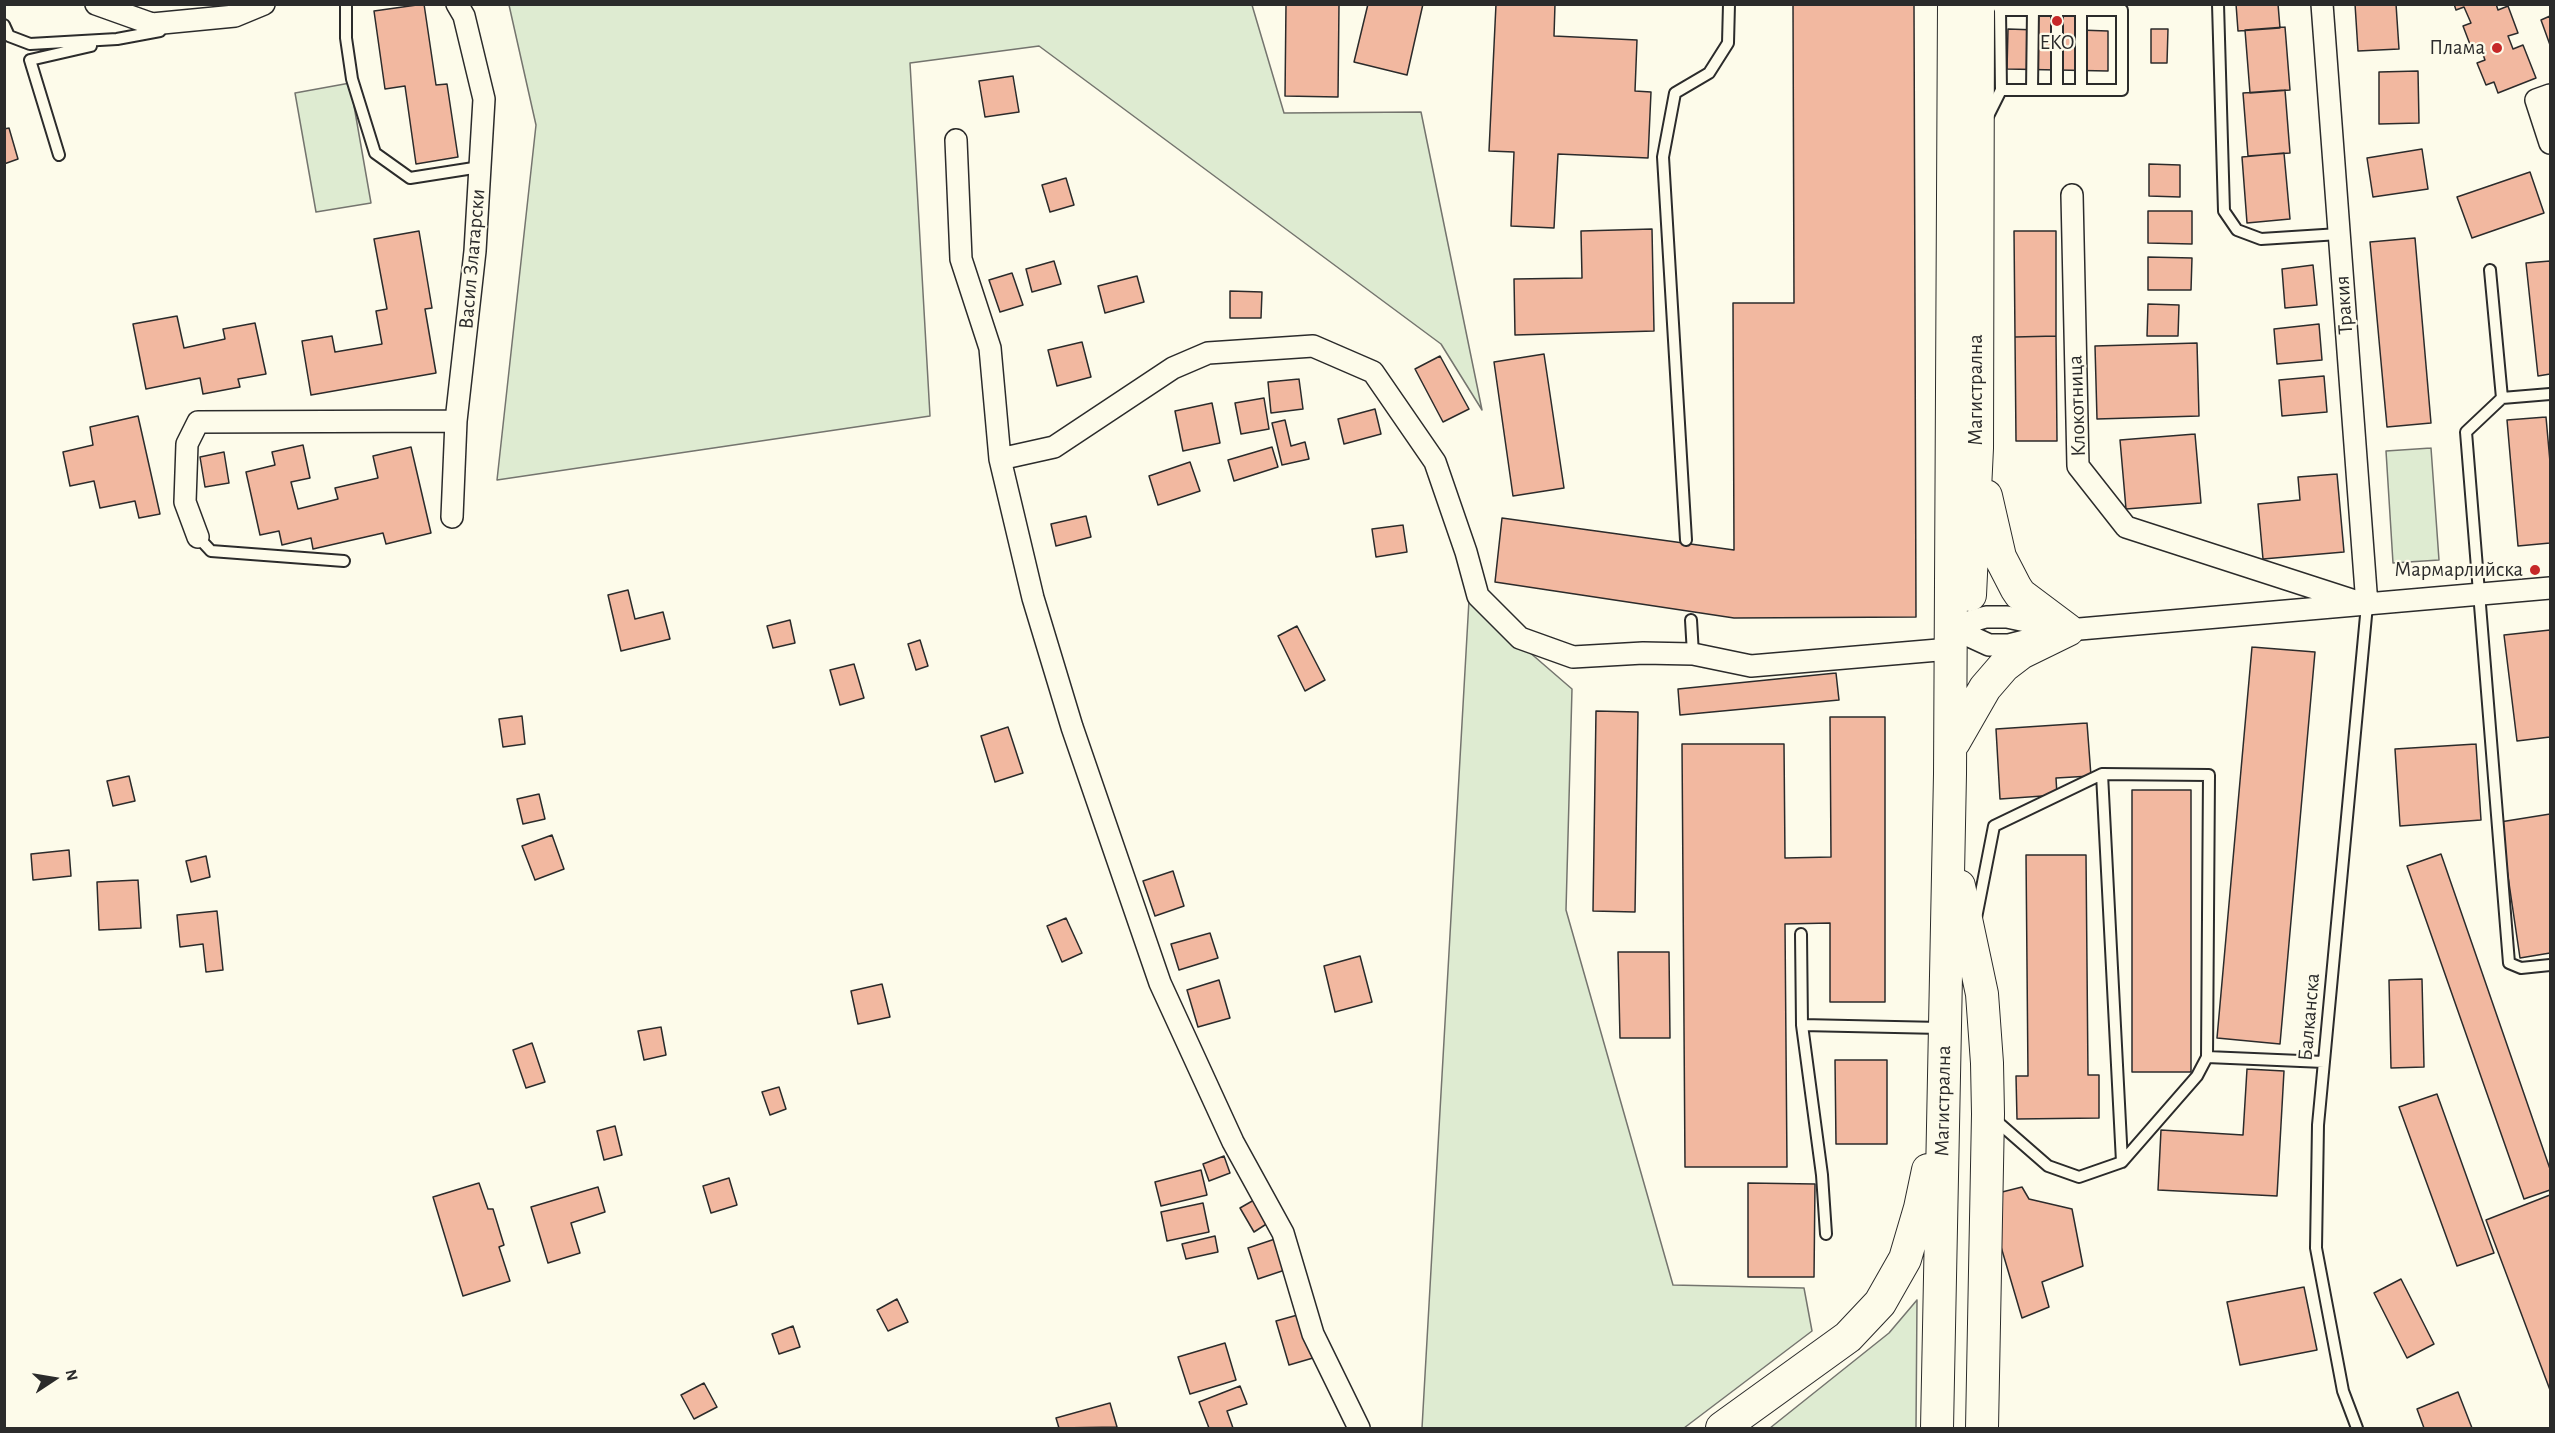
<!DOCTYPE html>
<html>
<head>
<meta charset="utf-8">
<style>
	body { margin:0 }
	#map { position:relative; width:2555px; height:1433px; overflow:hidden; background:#fdfbea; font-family:"Alegreya Sans",sans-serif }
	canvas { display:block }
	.frame { position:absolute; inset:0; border:6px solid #2b2b2b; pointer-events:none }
	.north { position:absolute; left:24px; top:1349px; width:60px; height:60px; -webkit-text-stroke:4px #fdfbea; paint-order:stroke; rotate:78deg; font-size:16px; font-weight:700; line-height:24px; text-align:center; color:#2b2b2b }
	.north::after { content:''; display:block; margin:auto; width:21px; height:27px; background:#2b2b2b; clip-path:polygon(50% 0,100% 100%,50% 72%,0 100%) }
</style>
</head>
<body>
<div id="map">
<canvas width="2555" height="1433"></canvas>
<div class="frame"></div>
<div class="north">N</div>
</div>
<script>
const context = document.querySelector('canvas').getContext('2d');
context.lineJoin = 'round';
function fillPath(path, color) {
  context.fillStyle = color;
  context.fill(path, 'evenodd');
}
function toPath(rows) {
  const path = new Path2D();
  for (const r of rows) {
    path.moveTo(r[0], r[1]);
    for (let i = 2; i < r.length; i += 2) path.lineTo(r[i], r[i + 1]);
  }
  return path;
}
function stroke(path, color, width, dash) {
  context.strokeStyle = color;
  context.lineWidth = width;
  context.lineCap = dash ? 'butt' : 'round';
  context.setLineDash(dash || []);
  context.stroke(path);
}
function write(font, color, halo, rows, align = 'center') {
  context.font = font + ' "Alegreya Sans",sans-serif';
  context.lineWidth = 4.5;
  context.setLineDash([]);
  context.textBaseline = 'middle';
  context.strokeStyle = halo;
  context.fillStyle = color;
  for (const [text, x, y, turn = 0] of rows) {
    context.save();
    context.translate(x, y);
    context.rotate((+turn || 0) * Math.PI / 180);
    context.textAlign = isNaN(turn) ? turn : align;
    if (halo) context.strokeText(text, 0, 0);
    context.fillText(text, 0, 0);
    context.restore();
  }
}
const green = toPath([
	[509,5,1252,5,1284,113,1421,112,1482,410,1441,344,1039,46,910,63,930,416,497,480,536,125,509,5],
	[350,83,371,203,316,212,295,93,350,83],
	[2431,448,2439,560,2393,563,2386,451,2431,448],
	[1469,600,1572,689,1566,910,1673,1285,1804,1288,1812,1331,1684,1428,1422,1428,1469,600],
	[1917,1300,1916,1428,1770,1428,1889,1333,1917,1300]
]);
fillPath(green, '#deebd1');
stroke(green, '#74746e', 1.5);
const building = toPath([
	[424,4,436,85,447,84,458,157,416,164,405,86,385,89,374,11,424,4],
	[1286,4,1339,4,1338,97,1285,96,1286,4],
	[1368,4,1423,4,1407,75,1354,62,1368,4],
	[1496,4,1555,4,1554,36,1637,40,1635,91,1651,92,1648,158,1558,154,1554,228,1511,226,1514,152,1489,151,1496,4],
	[1793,4,1914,4,1916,617,1734,618,1495,582,1502,518,1734,550,1733,303,1794,303,1793,4],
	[2037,4,2079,4,2079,30,2108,31,2108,71,2007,69,2008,29,2037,30,2037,4],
	[2236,4,2278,4,2280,28,2238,31,2236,4],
	[2355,4,2396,4,2399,49,2358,51,2355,4],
	[2454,4,2496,4,2498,10,2508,6,2518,33,2508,36,2513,49,2523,45,2536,78,2498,93,2494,82,2486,85,2477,63,2485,60,2479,44,2471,47,2463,26,2471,23,2464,7,2456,10,2454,4],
	[2550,16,2550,45,2541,20,2550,16],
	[2285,27,2290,90,2250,93,2245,30,2285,27],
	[2151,29,2168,29,2167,63,2151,63,2151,29],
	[2418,71,2419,123,2379,124,2379,72,2418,71],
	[1013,76,1019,112,985,117,979,81,1013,76],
	[2285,90,2290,153,2248,156,2243,93,2285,90],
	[9,128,18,159,4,164,4,129,9,128],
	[2422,149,2428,189,2373,197,2367,158,2422,149],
	[2284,153,2290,219,2247,223,2242,157,2284,153],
	[2149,164,2180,165,2180,197,2149,196,2149,164],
	[2530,172,2544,213,2472,238,2457,197,2530,172],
	[1066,178,1074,205,1050,212,1042,185,1066,178],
	[2148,211,2192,211,2192,244,2148,243,2148,211],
	[1652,229,1654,331,1515,335,1514,279,1582,278,1581,231,1652,229],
	[419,231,432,308,425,309,436,373,311,395,302,341,332,336,335,352,382,344,376,311,387,309,374,239,419,231],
	[2014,231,2056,231,2056,336,2015,337,2014,231],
	[2415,238,2431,423,2387,427,2370,242,2415,238],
	[2148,257,2192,258,2191,290,2148,290,2148,257],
	[1054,261,1061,284,1032,292,1026,269,1054,261],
	[2550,261,2550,374,2538,376,2526,263,2550,261],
	[2313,265,2317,305,2285,308,2282,269,2313,265],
	[1012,273,1023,305,1000,312,989,280,1012,273],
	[1137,276,1144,302,1105,313,1098,286,1137,276],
	[1230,291,1262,292,1261,318,1230,318,1230,291],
	[2148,304,2179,305,2178,336,2147,336,2148,304],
	[177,316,184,348,225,339,223,329,255,323,266,374,238,379,240,387,203,394,200,378,146,389,133,324,177,316],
	[2319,324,2322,360,2277,364,2274,329,2319,324],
	[2056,336,2057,441,2016,441,2015,337,2056,336],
	[1082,342,1091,377,1057,386,1048,350,1082,342],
	[2197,343,2199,416,2097,419,2095,346,2197,343],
	[1544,354,1564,488,1513,496,1494,362,1544,354],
	[1440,356,1469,409,1443,422,1415,369,1440,356],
	[2324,376,2327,412,2282,416,2279,380,2324,376],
	[1299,379,1303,409,1271,413,1268,382,1299,379],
	[1264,398,1269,429,1241,434,1235,403,1264,398],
	[1212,403,1220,443,1183,451,1175,411,1212,403],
	[1375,409,1381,434,1344,444,1338,419,1375,409],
	[138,416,160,514,139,518,135,501,100,508,94,481,70,486,63,452,93,445,90,427,138,416],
	[2546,417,2550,462,2550,543,2518,546,2507,420,2546,417],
	[1285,420,1291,446,1305,442,1309,459,1282,465,1272,423,1285,420],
	[2195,434,2201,503,2126,509,2120,440,2195,434],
	[303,445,310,478,291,482,298,509,338,499,335,488,378,478,373,456,411,447,431,533,386,544,383,533,313,549,311,538,282,545,279,531,260,535,246,472,275,465,272,452,303,445],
	[1272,447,1278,467,1234,481,1228,460,1272,447],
	[224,452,229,483,205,487,200,457,224,452],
	[1190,462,1200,491,1158,505,1149,476,1190,462],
	[2337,474,2344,552,2263,559,2258,504,2300,500,2298,477,2337,474],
	[1086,516,1091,537,1056,546,1051,524,1086,516],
	[1403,525,1407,552,1376,557,1372,529,1403,525],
	[628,590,635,619,663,612,670,639,621,651,608,595,628,590],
	[790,620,795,643,773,648,767,626,790,620],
	[1297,626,1325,680,1305,691,1278,636,1297,626],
	[2550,630,2550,737,2517,741,2504,635,2550,630],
	[920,640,928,666,916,670,908,644,920,640],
	[2252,647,2315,652,2280,1044,2217,1038,2252,647],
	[854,664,864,698,840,705,830,670,854,664],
	[1836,673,1839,700,1680,715,1678,689,1836,673],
	[1596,711,1638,712,1635,912,1593,911,1596,711],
	[522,716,525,744,503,747,499,719,522,716],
	[1830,717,1885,717,1885,1002,1830,1002,1830,923,1785,924,1787,1167,1685,1167,1682,744,1784,744,1785,858,1831,857,1830,717],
	[2087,723,2091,776,2056,778,2057,795,2000,799,1996,729,2087,723],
	[1008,727,1023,773,995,782,981,736,1008,727],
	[2476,744,2481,820,2400,826,2395,749,2476,744],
	[129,776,135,801,113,806,107,781,129,776],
	[2132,790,2191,790,2191,1072,2132,1072,2132,790],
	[539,794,545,819,523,824,517,799,539,794],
	[2550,814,2550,953,2520,958,2500,822,2550,814],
	[552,835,564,869,535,880,522,846,552,835],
	[69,850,71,876,33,880,31,854,69,850],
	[2441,854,2550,1169,2550,1190,2524,1199,2407,866,2441,854],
	[2026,855,2086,855,2088,1075,2099,1075,2099,1118,2017,1119,2016,1076,2028,1076,2026,855],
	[206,856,210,877,191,882,186,861,206,856],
	[1173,871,1184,906,1155,916,1143,881,1173,871],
	[138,880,141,928,99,930,97,882,138,880],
	[217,911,223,970,206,972,203,944,180,947,177,915,217,911],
	[1066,918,1082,953,1062,962,1047,926,1066,918],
	[1210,933,1218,958,1179,970,1171,944,1210,933],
	[1618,952,1669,952,1670,1038,1620,1038,1618,952],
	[1360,956,1372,1002,1335,1012,1324,966,1360,956],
	[2422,979,2424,1067,2391,1068,2389,980,2422,979],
	[1219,980,1230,1018,1198,1027,1187,990,1219,980],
	[882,984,890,1017,858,1024,851,991,882,984],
	[661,1027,666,1055,644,1060,638,1031,661,1027],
	[532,1043,545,1082,526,1088,513,1050,532,1043],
	[1835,1060,1887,1060,1887,1144,1836,1144,1835,1060],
	[2247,1069,2284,1071,2277,1196,2158,1190,2161,1130,2243,1135,2247,1069],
	[779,1087,786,1109,770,1115,762,1092,779,1087],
	[2437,1094,2494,1253,2457,1266,2399,1107,2437,1094],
	[615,1126,622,1155,604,1160,597,1131,615,1126],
	[1224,1156,1230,1173,1209,1181,1203,1164,1224,1156],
	[1201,1170,1207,1195,1161,1206,1155,1182,1201,1170],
	[729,1178,737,1205,711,1213,703,1186,729,1178],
	[479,1183,488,1209,493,1209,504,1245,499,1247,510,1281,463,1296,433,1197,479,1183],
	[1748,1183,1815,1184,1814,1277,1748,1277,1748,1183],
	[598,1187,605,1212,571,1223,580,1253,548,1263,531,1207,598,1187],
	[2022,1187,2029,1199,2072,1209,2083,1266,2042,1282,2049,1307,2022,1318,1994,1223,1994,1194,2022,1187],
	[2550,1195,2550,1390,2486,1220,2550,1195],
	[1254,1200,1268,1223,1254,1232,1240,1208,1254,1200],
	[1203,1203,1209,1232,1167,1241,1161,1212,1203,1203],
	[1215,1236,1218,1252,1186,1259,1182,1244,1215,1236],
	[1275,1239,1285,1270,1258,1279,1248,1248,1275,1239],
	[2401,1279,2434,1344,2407,1358,2374,1293,2401,1279],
	[2304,1287,2317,1350,2240,1365,2227,1302,2304,1287],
	[897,1299,908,1322,888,1331,877,1310,897,1299],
	[1301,1314,1313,1358,1289,1365,1276,1321,1301,1314],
	[793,1326,800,1347,779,1354,772,1334,793,1326],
	[1225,1343,1236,1380,1190,1394,1178,1357,1225,1343],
	[704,1383,717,1407,694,1419,681,1395,704,1383],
	[1240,1386,1247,1404,1227,1411,1233,1428,1209,1428,1199,1402,1240,1386],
	[2458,1392,2472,1428,2424,1428,2417,1409,2458,1392],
	[1110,1403,1117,1427,1059,1428,1056,1418,1110,1403]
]);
fillPath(building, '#f2b8a0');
stroke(building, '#2b2b2b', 1.5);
const service = toPath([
	[346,4,346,38,352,79,375,153,410,178,480,167],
	[1997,4,2000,10,2001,90,2122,90,2122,10,2000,10],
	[2218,4,2224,211,2237,230,2261,239,2339,234],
	[2057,10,2057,90],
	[4,25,9,36,30,44,117,39,160,31],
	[2032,90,2033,10],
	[2081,90,2081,10],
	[1988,116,2001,90],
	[59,155,30,60,91,46],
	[2490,270,2502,398,2550,394],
	[2502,398,2466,432,2509,963,2521,968,2550,965],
	[198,537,211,551,344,561],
	[1686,540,1663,157,1675,93,1709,73,1728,43,1729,4],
	[1691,620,1693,654],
	[2102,774,2122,1162],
	[1976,918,1994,826,2102,774,2209,775,2207,1057],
	[1801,934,1802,1025,1822,1175,1826,1234],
	[1802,1025,1941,1028],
	[1993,1118,2048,1166,2079,1177,2122,1162,2197,1076,2207,1057,2324,1062],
	[2357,1428,2343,1391,2316,1248,2318,1125,2367,605]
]);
const minor = toPath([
	[96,4,152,24,235,16,264,4],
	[2550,95,2536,100,2550,143],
	[956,140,961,259,990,348,1000,459,1033,598,1072,727,1160,983,1233,1142,1283,1233,1313,1334,1359,1428],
	[2072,195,2078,466,2126,527,2367,605,2322,4],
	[1000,459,1054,447,1173,368,1208,353,1313,346,1373,372,1435,462,1466,552,1478,596,1520,638,1573,657,1643,653,1693,654,1751,666,1950,649],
	[452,517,456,421,475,251,484,99,464,16,457,4],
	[198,537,185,502,187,444,198,422,456,421],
	[1953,612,1957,625,1965,634,1989,645,2009,645,2068,630,2550,588],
	[1951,636,1957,625,1986,617,2007,617,2059,628]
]);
const primary = toPath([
	[1970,595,1977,448,1978,4],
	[1954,742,1985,688,2004,666,2021,653,2068,630,2020,594,2016,588,2000,557,1986,496],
	[1959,886,1982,994,1987,1063,1988,1114,1982,1428],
	[1722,1428,1848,1337,1880,1303,1905,1259,1920,1208,1928,1170],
	[1937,1428,1950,774,1954,4]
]);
stroke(service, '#2b2b2b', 14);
stroke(minor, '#2b2b2b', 24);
stroke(primary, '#2b2b2b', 34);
stroke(service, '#fdfbea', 10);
stroke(minor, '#fdfbea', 21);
stroke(primary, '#fdfbea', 32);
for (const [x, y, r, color] of [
	[2057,21,6,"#c62828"],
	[2497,48,6,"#c62828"],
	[2535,570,6,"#c62828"]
]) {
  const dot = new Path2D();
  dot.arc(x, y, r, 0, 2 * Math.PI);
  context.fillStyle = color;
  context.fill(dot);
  stroke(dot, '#fdfbea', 2);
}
write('21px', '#2b2b2b', '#fdfbea', [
	["EKO",2057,43,"center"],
	["Плама",2485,48],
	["Мармарлийска",2523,570]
], 'right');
write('21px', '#2b2b2b', '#fdfbea', [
	["Васил Златарски",472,259,-85],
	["Тракия",2344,305,-94],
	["Магистрална",1976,390,-90],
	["Клокотница",2077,406,-92],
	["Балканска",2309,1017,-85],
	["Магистрална",1943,1101,-89]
]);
</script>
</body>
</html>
